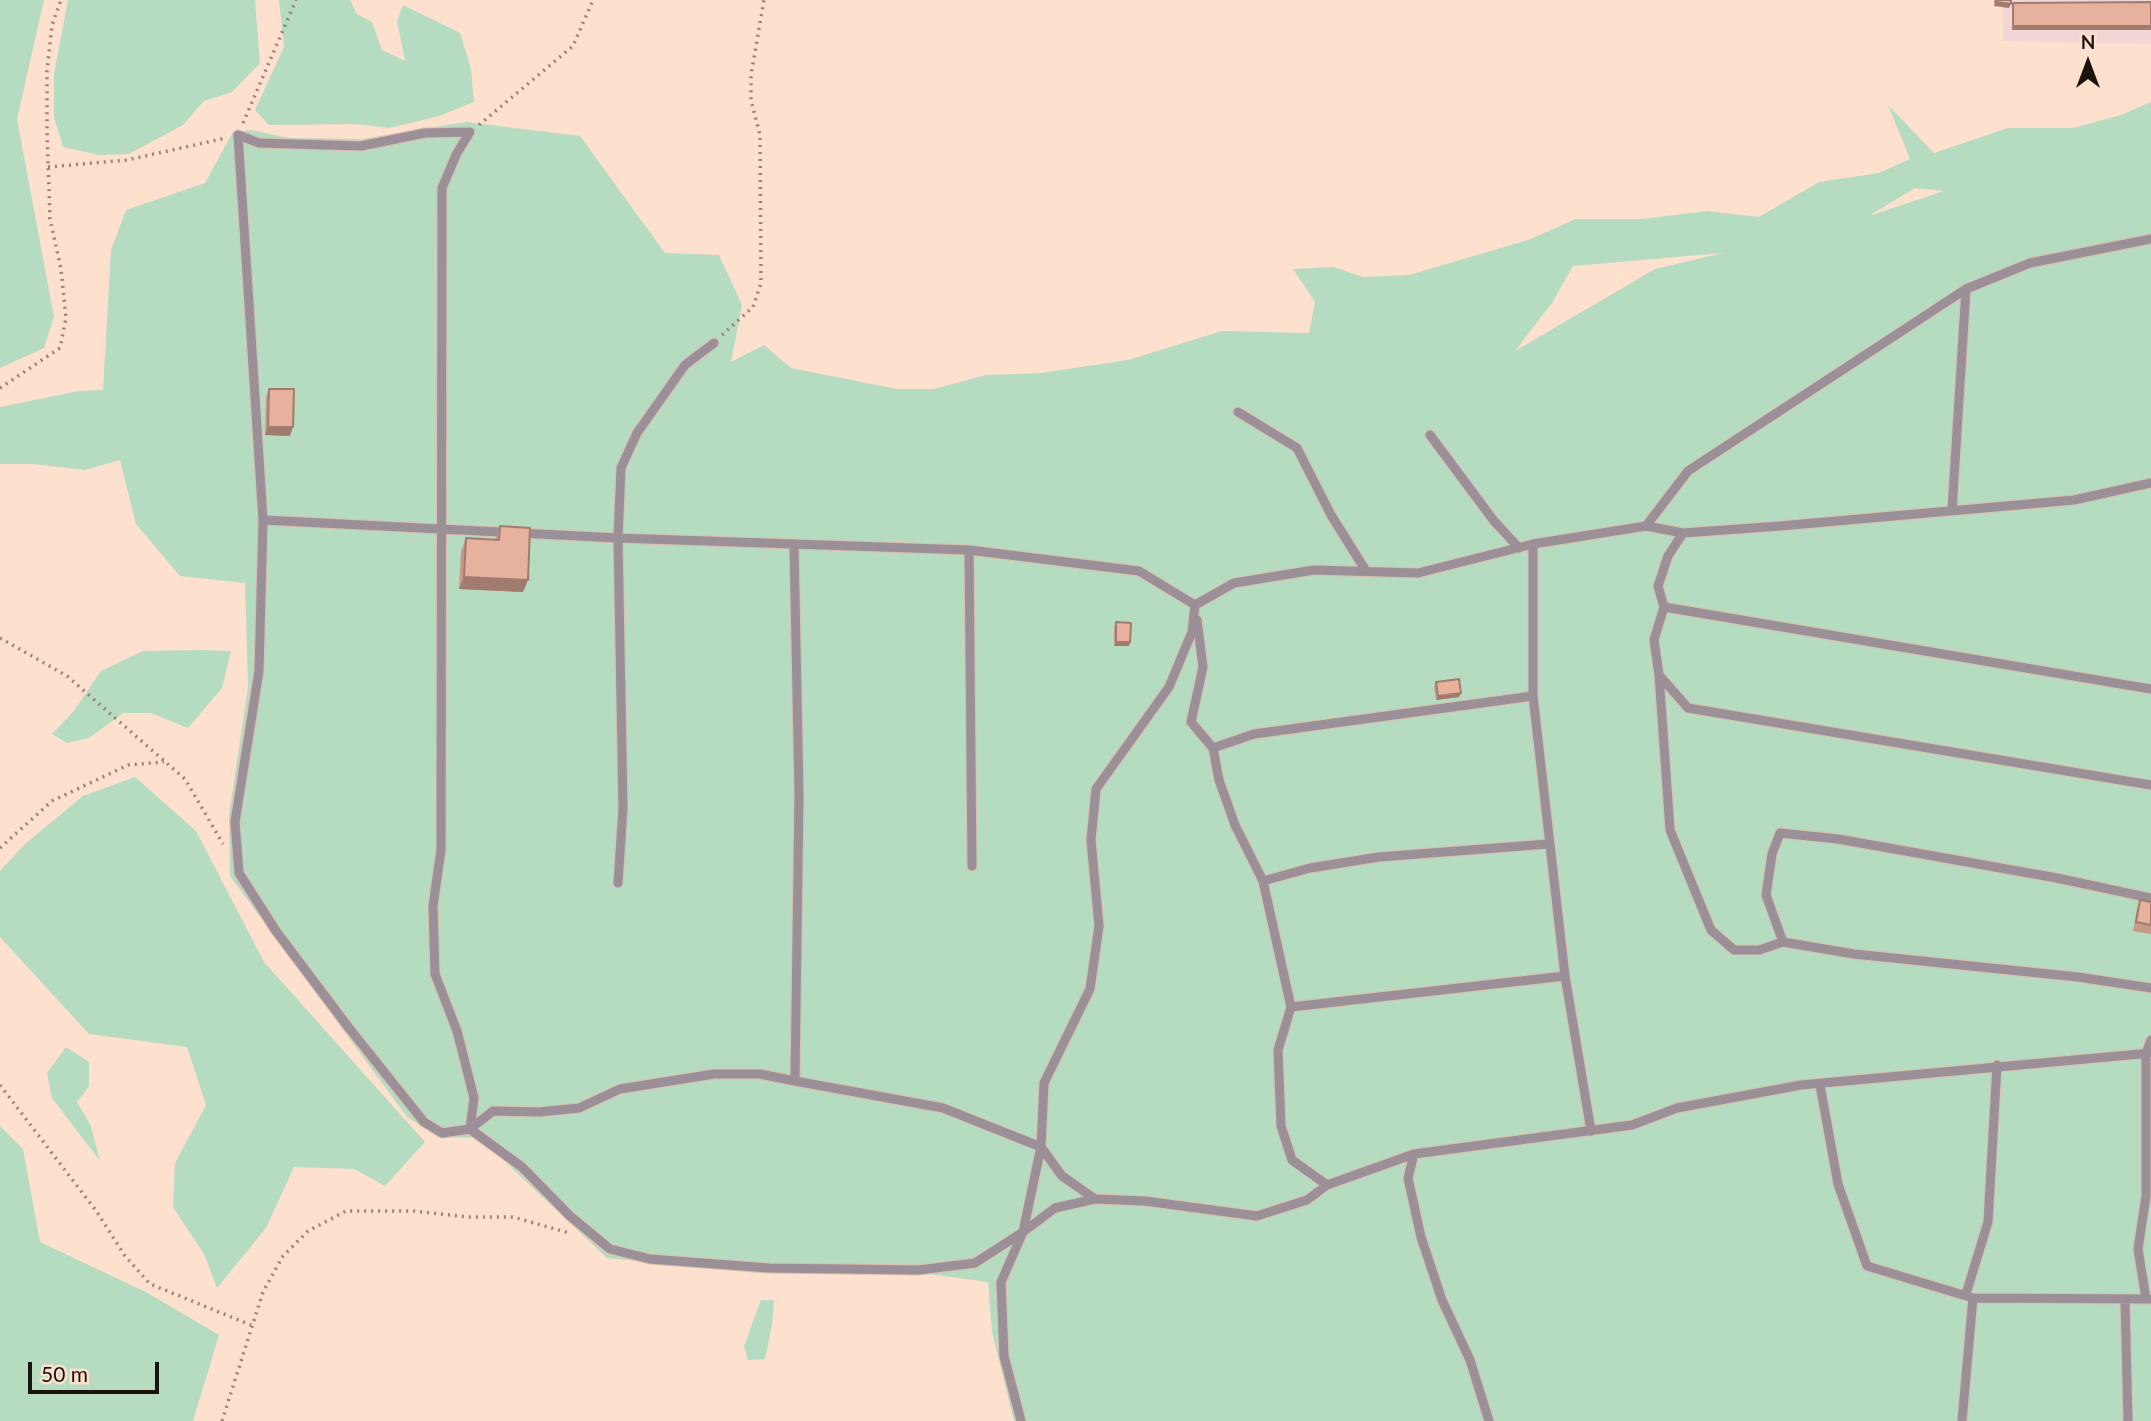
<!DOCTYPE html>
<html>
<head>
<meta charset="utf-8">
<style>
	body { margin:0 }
	#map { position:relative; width:2151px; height:1421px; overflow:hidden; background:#fee0ce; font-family:Lato,sans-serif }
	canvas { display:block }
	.north { position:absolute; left:2053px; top:28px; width:70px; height:70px; -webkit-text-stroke:5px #fee0ce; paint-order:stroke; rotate:0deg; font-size:19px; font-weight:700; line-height:28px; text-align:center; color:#1d130d }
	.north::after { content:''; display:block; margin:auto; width:24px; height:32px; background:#1d130d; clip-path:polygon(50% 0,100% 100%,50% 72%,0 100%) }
	.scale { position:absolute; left:28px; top:1362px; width:131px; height:32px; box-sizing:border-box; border:4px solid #1d130d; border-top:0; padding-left:9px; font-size:21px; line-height:24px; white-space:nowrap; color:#1d130d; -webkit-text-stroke:5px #fee0ce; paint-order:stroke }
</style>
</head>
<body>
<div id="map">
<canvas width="2151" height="1421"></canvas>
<div class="north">N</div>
<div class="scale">50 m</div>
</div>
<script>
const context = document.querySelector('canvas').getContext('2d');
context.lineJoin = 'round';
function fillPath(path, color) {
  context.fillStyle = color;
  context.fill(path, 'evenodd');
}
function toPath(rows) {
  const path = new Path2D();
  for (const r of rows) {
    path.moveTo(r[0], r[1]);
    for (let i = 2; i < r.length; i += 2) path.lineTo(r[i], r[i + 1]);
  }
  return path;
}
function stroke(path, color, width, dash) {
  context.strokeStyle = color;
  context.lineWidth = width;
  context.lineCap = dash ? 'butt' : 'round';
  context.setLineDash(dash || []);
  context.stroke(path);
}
fillPath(toPath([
	[2003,0,2151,0,2151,44,2003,41]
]), '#f1d6d5');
fillPath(toPath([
	[0,0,44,0,17,119,54,317,44,348,0,368],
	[68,0,255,0,260,63,232,92,204,101,183,125,129,154,99,155,63,147,54,117,54,74],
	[279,0,350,0,357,14,372,22,382,50,405,61,397,21,403,5,460,33,471,69,474,102,439,116,390,128,355,124,269,125,255,110,284,47],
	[2151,102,2151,1421,1014,1421,992,1332,988,1282,921,1273,759,1273,607,1258,480,1138,439,1137,407,1117,230,876,229,815,248,687,245,583,180,576,136,524,120,460,85,470,33,464,0,464,0,407,79,391,103,390,111,250,126,210,205,183,233,132,251,130,289,138,362,139,466,122,580,136,665,253,719,255,742,305,731,362,764,345,791,368,897,389,934,389,986,375,1041,373,1128,360,1222,331,1309,333,1315,302,1293,269,1334,267,1363,277,1409,275,1528,240,1576,219,1642,219,1707,211,1759,217,1819,182,1879,173,1910,159,1888,105,1934,153,2008,128,2073,128,2121,115],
	[1915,188,1944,191,1872,215,1872,214],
	[1723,253,1655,269,1515,351,1552,303,1573,266],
	[199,650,231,651,222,688,188,728,151,713,123,713,89,738,67,743,52,734,73,712,101,671,143,651],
	[135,777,196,831,264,962,425,1142,385,1186,354,1169,294,1167,266,1228,217,1288,204,1254,173,1207,175,1163,206,1105,187,1047,89,1034,0,937,0,871,25,844,83,796],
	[66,1047,89,1062,89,1086,77,1102,91,1126,100,1161,52,1098,47,1073],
	[0,1126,23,1149,40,1242,146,1292,219,1335,193,1421,0,1421],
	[761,1300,774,1300,772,1325,765,1359,748,1360,744,1346]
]), '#b5dbc1');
const lane = toPath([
	[470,132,457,153,442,188,441,850,433,906,435,974,457,1031,474,1098,470,1129,442,1133,424,1122,349,1028,276,931,239,873,235,822,259,671,263,520,238,135,259,143,361,146,425,133,470,132],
	[1238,412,1297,448,1331,515,1366,571],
	[1430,435,1494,521,1519,548],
	[1952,510,1966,289],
	[263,520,618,538,969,550,1139,571,1195,605,1234,583,1314,570,1418,573,1533,544,1646,526,1683,533,1780,526,2074,500,2151,483],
	[1646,526,1688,471,1966,289,2030,263,2151,239],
	[1683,533,1668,556,1658,586,1664,607,1654,640,1659,675,1688,708,2151,785],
	[794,544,799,795,795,1081,943,1108,1041,1147,1044,1083,1090,989,1099,926,1091,840,1096,789,1169,687,1192,632,1195,605],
	[1533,544,1533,696,1565,976,1591,1131],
	[969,550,972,866],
	[1664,607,2151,689],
	[1197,620,1203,667,1191,722,1213,748],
	[1659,675,1670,830,1711,930,1734,950,1759,950,1783,942,1854,954,2078,977,2151,988],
	[1263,881,1235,825,1219,780,1213,748,1254,734,1533,696],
	[618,883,623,808,618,538,621,468,637,433,685,365,714,343],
	[1783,942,1766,895,1772,854,1780,833,1838,839,2057,878,2151,898],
	[1291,1007,1263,881,1310,868,1379,857,1548,844],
	[795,1081,760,1074,714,1074,620,1089,579,1108,539,1112,493,1111,470,1129,522,1167,570,1216,610,1249,650,1259,769,1268,919,1270,975,1263,1023,1232,1041,1147,1062,1176,1095,1199],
	[1820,1085,1838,1184,1867,1266,1973,1298,2151,1299],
	[1414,1154,1408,1178,1421,1237,1442,1300,1470,1360,1489,1421],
	[1327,1185,1292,1160,1281,1126,1278,1050,1291,1007,1565,976],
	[1966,1294,1988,1222,1997,1065],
	[2125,1299,2128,1421],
	[2146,1299,2138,1249,2146,1196,2146,1053,2151,1040],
	[1021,1421,1004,1356,1001,1282,1023,1232,1055,1208,1095,1199,1145,1201,1257,1216,1307,1200,1327,1185,1414,1154,1632,1125,1677,1108,1801,1085,2151,1053],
	[1962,1421,1973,1298]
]);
stroke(lane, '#dabfaf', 11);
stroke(toPath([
	[243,123,296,0],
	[479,125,573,46,593,0],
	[48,167,127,160,226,138],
	[722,335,753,307,761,283,760,135,751,100,751,75,764,0],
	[0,388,60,348,66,318,61,269,50,219,47,130,47,71,52,25,61,0],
	[0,638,67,676,185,779,223,844],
	[0,848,52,801,128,765,164,762],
	[0,1085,97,1212,125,1256,150,1284,251,1325],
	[222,1421,263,1292,283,1256,308,1231,346,1211,413,1211,468,1217,513,1217,569,1233]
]), '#988377', 3.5, [2, 5]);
stroke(lane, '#9c9098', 9);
fillPath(toPath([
	[2151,2,2151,30,2012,30,2012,7,2013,3],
	[269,389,290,436,265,435,266,397],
	[500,526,523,592,459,589,461,551,466,538,495,540],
	[1116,622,1130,642,1129,646,1114,646,1114,627],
	[1436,682,1461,693,1459,697,1436,700,1434,687],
	[2140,900,2151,902,2151,934,2133,931,2137,909]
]), '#c69887');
fillPath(toPath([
	[1995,2,2011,4,2009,8,1994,6],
	[2013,26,2151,26,2151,30,2012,30],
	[268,427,293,427,290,436,265,435],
	[464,577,528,580,523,592,459,589],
	[1116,642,1130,642,1129,646,1114,646],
	[1461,693,1459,697,1436,700,1438,696]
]), '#a17c6e');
const building = toPath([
	[1996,0,2011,0,2011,4,1995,2,1996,0],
	[2151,2,2151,26,2013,26,2013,3,2151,2],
	[269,389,294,389,293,427,268,427,269,389],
	[500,526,530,528,528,580,464,577,466,538,499,540,500,526],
	[1116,622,1131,623,1130,642,1116,642,1116,622],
	[1459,679,1461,693,1438,696,1436,682,1459,679],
	[2140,900,2151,902,2151,925,2136,922,2140,900]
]);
fillPath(building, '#e6b19d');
stroke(building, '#a17c6e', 2);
</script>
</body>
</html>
